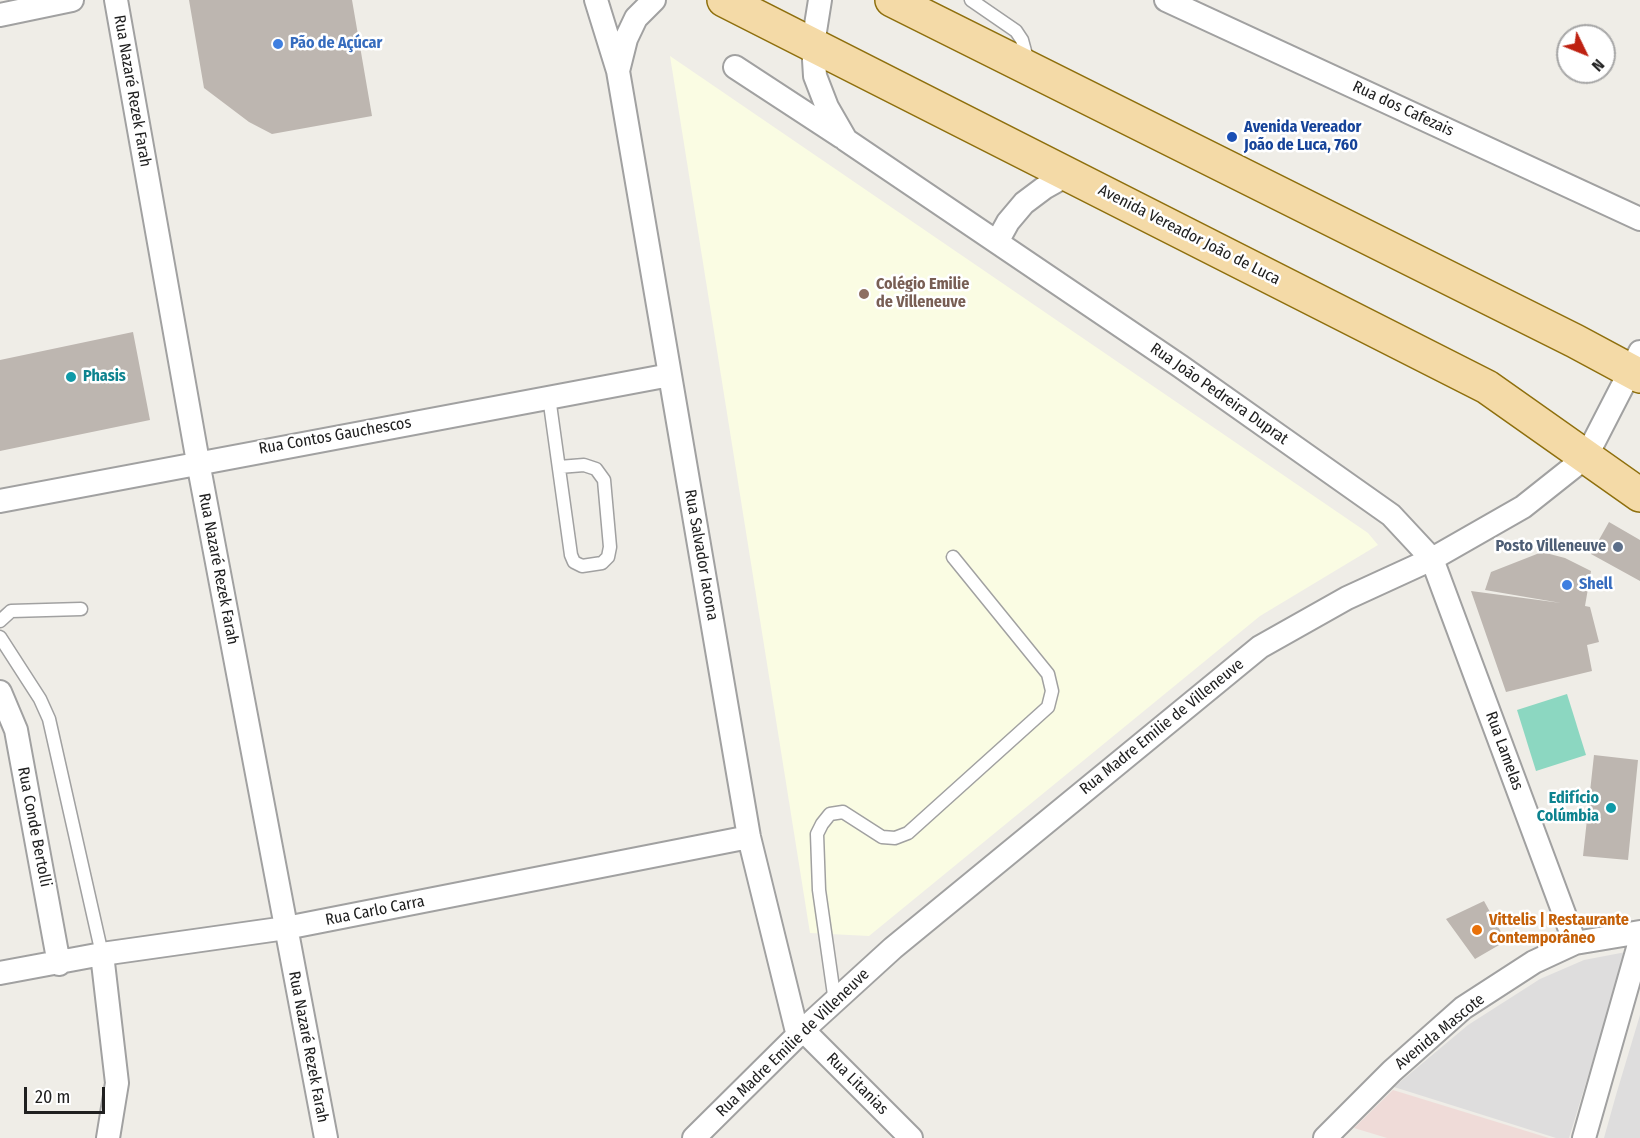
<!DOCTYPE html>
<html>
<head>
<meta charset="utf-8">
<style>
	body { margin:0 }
	#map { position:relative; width:1640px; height:1138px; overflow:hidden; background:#efede7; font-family:"Fira Sans Condensed",sans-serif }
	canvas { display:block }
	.north { position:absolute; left:1556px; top:24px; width:60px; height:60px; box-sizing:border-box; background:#fff; border:2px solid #a6a6a6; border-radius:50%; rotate:133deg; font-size:16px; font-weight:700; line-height:24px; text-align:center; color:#202020 }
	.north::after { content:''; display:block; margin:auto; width:21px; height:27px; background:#be2111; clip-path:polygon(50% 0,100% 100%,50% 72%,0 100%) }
	.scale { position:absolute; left:24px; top:1087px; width:81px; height:27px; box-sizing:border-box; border:3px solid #202020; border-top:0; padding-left:8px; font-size:18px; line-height:21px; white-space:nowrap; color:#202020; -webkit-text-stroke:4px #fff; paint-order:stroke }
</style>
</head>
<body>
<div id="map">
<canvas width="1640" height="1138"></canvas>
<div class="north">N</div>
<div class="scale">20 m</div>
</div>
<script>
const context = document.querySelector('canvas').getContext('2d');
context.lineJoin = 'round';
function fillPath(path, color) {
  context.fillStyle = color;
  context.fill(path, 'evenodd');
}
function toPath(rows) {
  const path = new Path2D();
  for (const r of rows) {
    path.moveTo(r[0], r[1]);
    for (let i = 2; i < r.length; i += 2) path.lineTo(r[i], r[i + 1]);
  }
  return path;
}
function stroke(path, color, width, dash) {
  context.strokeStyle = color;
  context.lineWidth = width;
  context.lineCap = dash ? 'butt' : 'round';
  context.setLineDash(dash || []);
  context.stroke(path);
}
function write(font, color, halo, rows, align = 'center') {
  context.font = font + ' "Fira Sans Condensed",sans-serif';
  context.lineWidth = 5;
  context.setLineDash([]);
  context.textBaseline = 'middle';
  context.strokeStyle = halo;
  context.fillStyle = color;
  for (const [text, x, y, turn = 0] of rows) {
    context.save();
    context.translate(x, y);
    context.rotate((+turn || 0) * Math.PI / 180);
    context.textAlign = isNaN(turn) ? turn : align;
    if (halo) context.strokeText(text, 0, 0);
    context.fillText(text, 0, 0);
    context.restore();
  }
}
fillPath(toPath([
	[1626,952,1569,1138,1556,1138,1394,1087,1468,1025,1540,979,1584,960],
	[1640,1015,1640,1138,1604,1138,1616,1095]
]), '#dedddd');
fillPath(toPath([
	[1393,1090,1549,1138,1387,1138,1354,1128]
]), '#efdbd8');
fillPath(toPath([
	[670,56,1368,533,1378,545,1260,616,869,936,810,933]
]), '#fafce3');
fillPath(toPath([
	[1567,694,1586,755,1536,771,1517,710]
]), '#8cd7c1');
fillPath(toPath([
	[189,0,352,0,372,116,272,134,249,122,204,88],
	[133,332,150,420,0,451,0,360],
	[1609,522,1640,540,1640,581,1591,554],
	[1542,552,1565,558,1591,571,1585,606,1590,607,1599,642,1587,645,1592,671,1506,692,1471,591,1561,603,1485,590,1491,572],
	[1594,755,1638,760,1628,860,1583,856],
	[1484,901,1506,941,1475,959,1446,919]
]), '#bdb6b0');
const lane = toPath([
	[971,0,1016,31,1022,40,1028,62],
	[549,397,571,555,574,562,582,566,602,563,608,557,610,547,604,480,596,469,584,465,559,467],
	[0,621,11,611,81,609],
	[0,637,40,699,49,719,102,954],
	[835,1002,819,890,817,834,822,824,830,814,843,812,882,837,895,838,908,833,1048,707,1052,691,1048,674,953,557]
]);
const street = toPath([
	[116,0,198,462,326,1138],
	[596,0,618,71,749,837,798,1036],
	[820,0,813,44,815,76,827,107,846,140,1180,366,1391,515,1432,559,1575,943],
	[1166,0,1640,219],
	[0,15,72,0],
	[735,67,842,137],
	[618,71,626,39,636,18,654,0],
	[997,242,1008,222,1024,203,1044,188,1069,174],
	[0,501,670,375],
	[0,692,16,730,59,964],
	[102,954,117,1083,108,1138],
	[0,973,102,954,286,928,749,837],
	[803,1030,911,1138],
	[694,1138,803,1030,893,948,1260,647,1347,598,1432,559,1523,507,1586,457,1640,352],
	[1325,1138,1392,1071,1463,1008,1534,962,1575,943,1640,932],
	[1584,1138,1640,941]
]);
const primary = toPath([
	[724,0,1487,387,1640,495],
	[892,0,1575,341,1640,376]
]);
stroke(lane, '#a1a1a1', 15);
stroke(street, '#a1a1a1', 26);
stroke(primary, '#8e6f0d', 36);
stroke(lane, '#fff', 12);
stroke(street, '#fff', 22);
stroke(primary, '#f4daa7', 33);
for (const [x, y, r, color] of [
	[278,44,6,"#3f7fe0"],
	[1232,137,6,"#1a4fb4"],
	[864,294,6,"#8d6e63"],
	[71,377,6,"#0f9aa8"],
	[1618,547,6,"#5c6f8a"],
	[1567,585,6,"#3f7fe0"],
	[1611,808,6,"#0f9aa8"],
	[1477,930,6,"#e8710a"]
]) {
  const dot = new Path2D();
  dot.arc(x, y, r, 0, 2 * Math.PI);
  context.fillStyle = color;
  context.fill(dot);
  stroke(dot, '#fff', 2);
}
write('bold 16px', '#366cbe', '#fff', [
	["Pão de Açúcar",290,44],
	["Shell",1579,585]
], 'left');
write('16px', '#202020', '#fff', [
	["Rua Nazaré Rezek Farah",132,91,80],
	["Rua dos Cafezais",1403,109,25],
	["Avenida Vereador João de Luca",1189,235,27],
	["Rua João Pedreira Duprat",1219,394,35],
	["Rua Contos Gauchescos",335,436,-10],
	["Rua Salvador Iacona",701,555,80],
	["Rua Nazaré Rezek Farah",218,569,79],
	["Rua Madre Emilie de Villeneuve",1162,727,-39],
	["Rua Lamelas",1504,751,70],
	["Rua Conde Bertolli",34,827,79],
	["Rua Carlo Carra",375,911,-11],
	["Avenida Mascote",1440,1032,-39],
	["Rua Madre Emilie de Villeneuve",793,1043,-44],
	["Rua Nazaré Rezek Farah",308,1047,79],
	["Rua Litanias",857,1084,45]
]);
write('bold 16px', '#164399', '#fff', [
	["Avenida Vereador",1244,128],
	["João de Luca, 760",1244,146]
], 'left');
write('bold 16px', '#785e54', '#fff', [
	["Colégio Emilie",876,285],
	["de Villeneuve",876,303]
], 'left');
write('bold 16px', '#0d838f', '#fff', [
	["Phasis",83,377],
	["Edifício",1599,799,"right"],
	["Colúmbia",1599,817,"right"]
], 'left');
write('bold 16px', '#4e5e75', '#fff', [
	["Posto Villeneuve",1606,547]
], 'right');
write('bold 16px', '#c56008', '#fff', [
	["Vittelis | Restaurante",1489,921],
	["Contemporâneo",1489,939]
], 'left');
</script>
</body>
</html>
